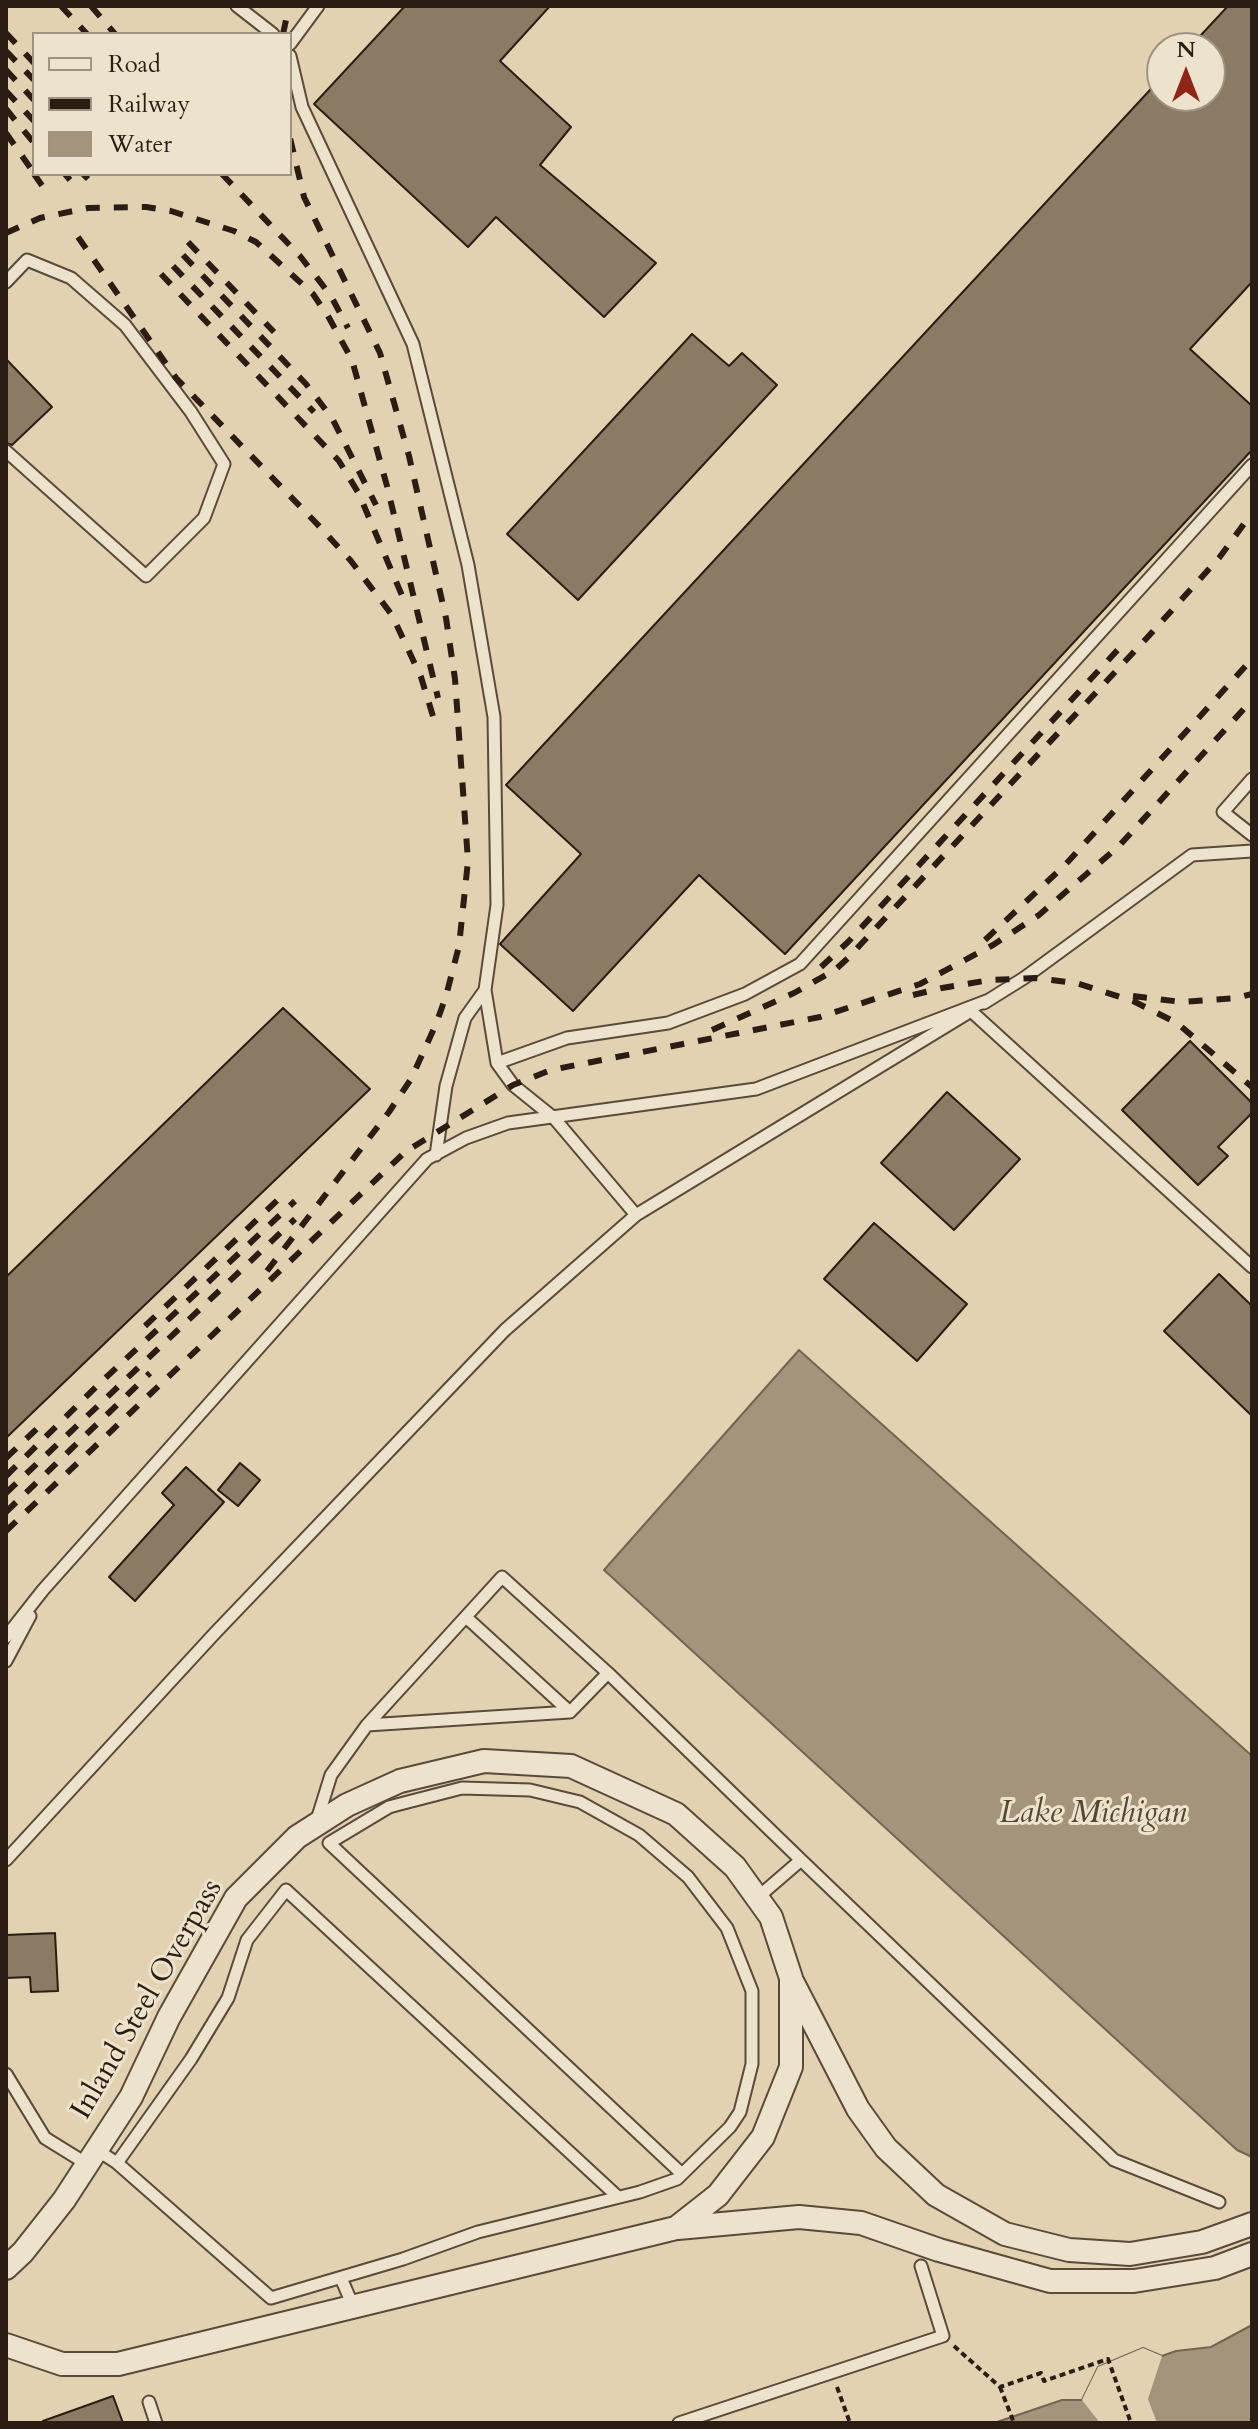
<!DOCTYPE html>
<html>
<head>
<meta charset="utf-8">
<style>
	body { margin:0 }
	#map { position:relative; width:1258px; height:2429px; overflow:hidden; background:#e3d2b1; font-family:Cardo,serif }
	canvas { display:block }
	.frame { position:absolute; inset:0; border:8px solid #2b1d13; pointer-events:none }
	.legend { position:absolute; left:32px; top:32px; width:260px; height:144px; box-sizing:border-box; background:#ede2cc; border:2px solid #9f9382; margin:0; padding:10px 14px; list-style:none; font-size:24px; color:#2b1d13 }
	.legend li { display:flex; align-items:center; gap:16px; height:40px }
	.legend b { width:40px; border:2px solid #9f9382 }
	.north { position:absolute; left:1146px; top:32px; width:80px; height:80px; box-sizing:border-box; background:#ede2cc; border:2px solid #9f9382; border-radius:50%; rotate:0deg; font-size:22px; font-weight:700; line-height:32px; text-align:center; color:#2b1d13 }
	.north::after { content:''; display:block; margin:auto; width:28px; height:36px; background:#8f2418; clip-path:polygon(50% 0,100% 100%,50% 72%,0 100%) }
</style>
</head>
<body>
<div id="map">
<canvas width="1258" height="2429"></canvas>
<div class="frame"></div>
<ul class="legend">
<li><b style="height:10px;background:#ede2cc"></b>Road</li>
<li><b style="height:10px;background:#2b1d13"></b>Railway</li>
<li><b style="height:22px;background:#a4947b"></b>Water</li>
</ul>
<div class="north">N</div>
</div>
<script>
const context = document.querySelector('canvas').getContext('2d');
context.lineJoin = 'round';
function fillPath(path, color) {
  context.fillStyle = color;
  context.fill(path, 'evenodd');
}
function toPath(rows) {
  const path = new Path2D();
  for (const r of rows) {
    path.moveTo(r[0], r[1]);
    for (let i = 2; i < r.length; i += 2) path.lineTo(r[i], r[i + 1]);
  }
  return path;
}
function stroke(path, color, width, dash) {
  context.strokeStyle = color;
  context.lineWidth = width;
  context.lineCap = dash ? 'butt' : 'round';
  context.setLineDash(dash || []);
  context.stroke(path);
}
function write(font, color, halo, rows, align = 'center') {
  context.font = font + ' Cardo,serif';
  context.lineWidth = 6;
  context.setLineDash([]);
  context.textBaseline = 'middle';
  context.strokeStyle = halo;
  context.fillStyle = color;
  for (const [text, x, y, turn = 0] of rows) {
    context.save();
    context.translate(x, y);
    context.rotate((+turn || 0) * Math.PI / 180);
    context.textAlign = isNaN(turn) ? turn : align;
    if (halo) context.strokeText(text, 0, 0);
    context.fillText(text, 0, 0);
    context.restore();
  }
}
const water = toPath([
	[799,1350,1252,1756,1252,2157,1237,2150,604,1570,799,1350],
	[1252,2325,1252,2423,994,2423,1062,2400,1082,2400,1098,2367,1143,2348,1162,2356,1176,2351,1211,2347,1252,2325]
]);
fillPath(water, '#a4947b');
stroke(water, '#746451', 2);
fillPath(toPath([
	[1143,2348,1162,2356,1148,2399,1157,2423,1100,2423,1082,2400,1098,2367]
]), '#e3d2b1');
const building = toPath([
	[405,6,550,6,500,61,571,127,540,165,656,263,604,317,496,217,468,247,314,104,405,6],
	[1228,6,1252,6,1252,282,1190,349,1252,406,1252,450,785,954,699,875,573,1011,500,944,581,854,506,785,1162,77,1162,96,1210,96,1210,48,1189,48,1228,6],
	[692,334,729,366,742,353,777,385,578,600,507,534,692,334],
	[6,359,52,407,12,445,6,443,6,359],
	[283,1008,370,1089,6,1438,6,1277,283,1008],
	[1190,1041,1252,1103,1252,1113,1218,1147,1228,1156,1198,1185,1122,1110,1190,1041],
	[947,1092,1020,1159,954,1230,881,1163,947,1092],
	[874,1223,967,1304,917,1361,824,1279,874,1223],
	[1219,1274,1252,1306,1252,1416,1164,1331,1219,1274],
	[240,1463,260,1480,238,1506,218,1490,240,1463],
	[186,1467,224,1502,135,1601,109,1577,174,1505,162,1493,186,1467],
	[55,1933,58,1991,31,1992,30,1977,6,1978,6,1935,55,1933],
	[113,2396,123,2423,43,2423,43,2421,113,2396]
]);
fillPath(building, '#8b7b65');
stroke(building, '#2b1d13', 2);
const lane = toPath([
	[237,6,273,34],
	[290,44,318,6],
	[6,282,27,260,71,278,125,325,191,412,224,464,204,518,146,576,6,451],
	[1252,779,1223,812,1252,835],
	[984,1003,1024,978,1192,855,1252,851],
	[971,1011,1252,1267],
	[497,1063,567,1038,668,1023,745,994,800,964,1252,465],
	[436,1155,446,1086,465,1018,485,990],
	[636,1215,966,1014],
	[467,1618,570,1712,608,1673],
	[6,1637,43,1590,427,1159,466,1138,508,1123,756,1089,989,1000],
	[6,1661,30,1616],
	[367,1725,570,1712],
	[317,1820,331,1775,367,1725,502,1577,608,1673,801,1860,757,1898],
	[6,1860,215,1633,505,1330,636,1215,554,1118,513,1085,497,1063,485,990,497,905,494,717,468,565,413,344,302,107,290,56],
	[801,1860,1114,2160,1219,2202],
	[6,2074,45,2138,87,2164],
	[97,2150,117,2163,271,2298,403,2259,478,2232,640,2192,677,2179,730,2127,740,2112,752,2064,752,1991,727,1928,688,1877,639,1835,580,1802,530,1790,462,1788,400,1804,389,1807,329,1843,682,2174],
	[117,2163,191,2059,228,1998,247,1940,286,1890,618,2197],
	[341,2278,353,2306],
	[149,2402,156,2423],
	[679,2423,943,2336,921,2266]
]);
const street = toPath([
	[793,1983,858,2109,886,2148,936,2195,1005,2234,1069,2250,1130,2254,1202,2242,1252,2224],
	[678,2228,799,2217,861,2223,939,2250,1050,2281,1134,2281,1215,2268,1252,2254],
	[6,2268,23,2252,64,2200,131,2097,169,2017,236,1898,297,1837,347,1805,400,1781,484,1761,571,1766,676,1814,735,1867,771,1917,791,1978,791,2067,763,2137,718,2195,676,2228,118,2364,62,2364,6,2345]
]);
stroke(lane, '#594a3a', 15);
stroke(street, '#594a3a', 26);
stroke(toPath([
	[954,2346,1000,2387,1041,2373,1044,2381,1108,2359,1131,2423],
	[837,2387,850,2423],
	[1000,2387,1014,2423]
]), '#2b1d13', 4, [6, 4]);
stroke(lane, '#ede2cc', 11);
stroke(street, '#ede2cc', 22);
stroke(toPath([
	[61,6,87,34],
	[91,6,115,34],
	[6,33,34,63],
	[283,34,289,6],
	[6,51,34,80],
	[6,70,34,100],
	[6,91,34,121],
	[6,109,34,143],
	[6,133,34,173],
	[34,174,48,194],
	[65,174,70,180],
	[83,174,88,179],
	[222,174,300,256,331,296,348,328],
	[6,233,40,218,88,208,146,207,171,211,234,231,256,242,313,294,328,316,352,360,387,486,438,698],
	[78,237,176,378,320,527,351,561,392,615,421,677,436,726],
	[188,242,274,332],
	[183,255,306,384,332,418,376,505],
	[173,266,314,412],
	[161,274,339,461,359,494,406,605],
	[985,940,1065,865,1252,659],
	[821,967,848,942,1124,643],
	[913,995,942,988,990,980,1036,978,1076,983,1133,1001,1177,1023,1252,1087],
	[1133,996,1182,1002,1236,998,1252,994],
	[712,1030,794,993,835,970,848,958,1145,640,1219,558,1252,513],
	[267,1271,389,1112,411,1079,436,1024,446,996,459,946,468,861,455,679,446,618,409,456,380,353,304,197,290,138],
	[145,1326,285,1193],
	[6,1458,44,1422],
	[6,1476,99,1384,295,1201],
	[6,1493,295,1219],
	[6,1512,150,1373],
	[6,1531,405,1152,513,1085,551,1070,820,1017,920,984,993,945,1039,915,1119,846,1252,700]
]), '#2b1d13', 6, [14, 14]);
write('30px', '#2b1d13', '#ede2cc', [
	["Inland Steel Overpass",148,2000,-60]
]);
write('italic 32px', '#554737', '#ede2cc', [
	["Lake Michigan",1093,1815]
]);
</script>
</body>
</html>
